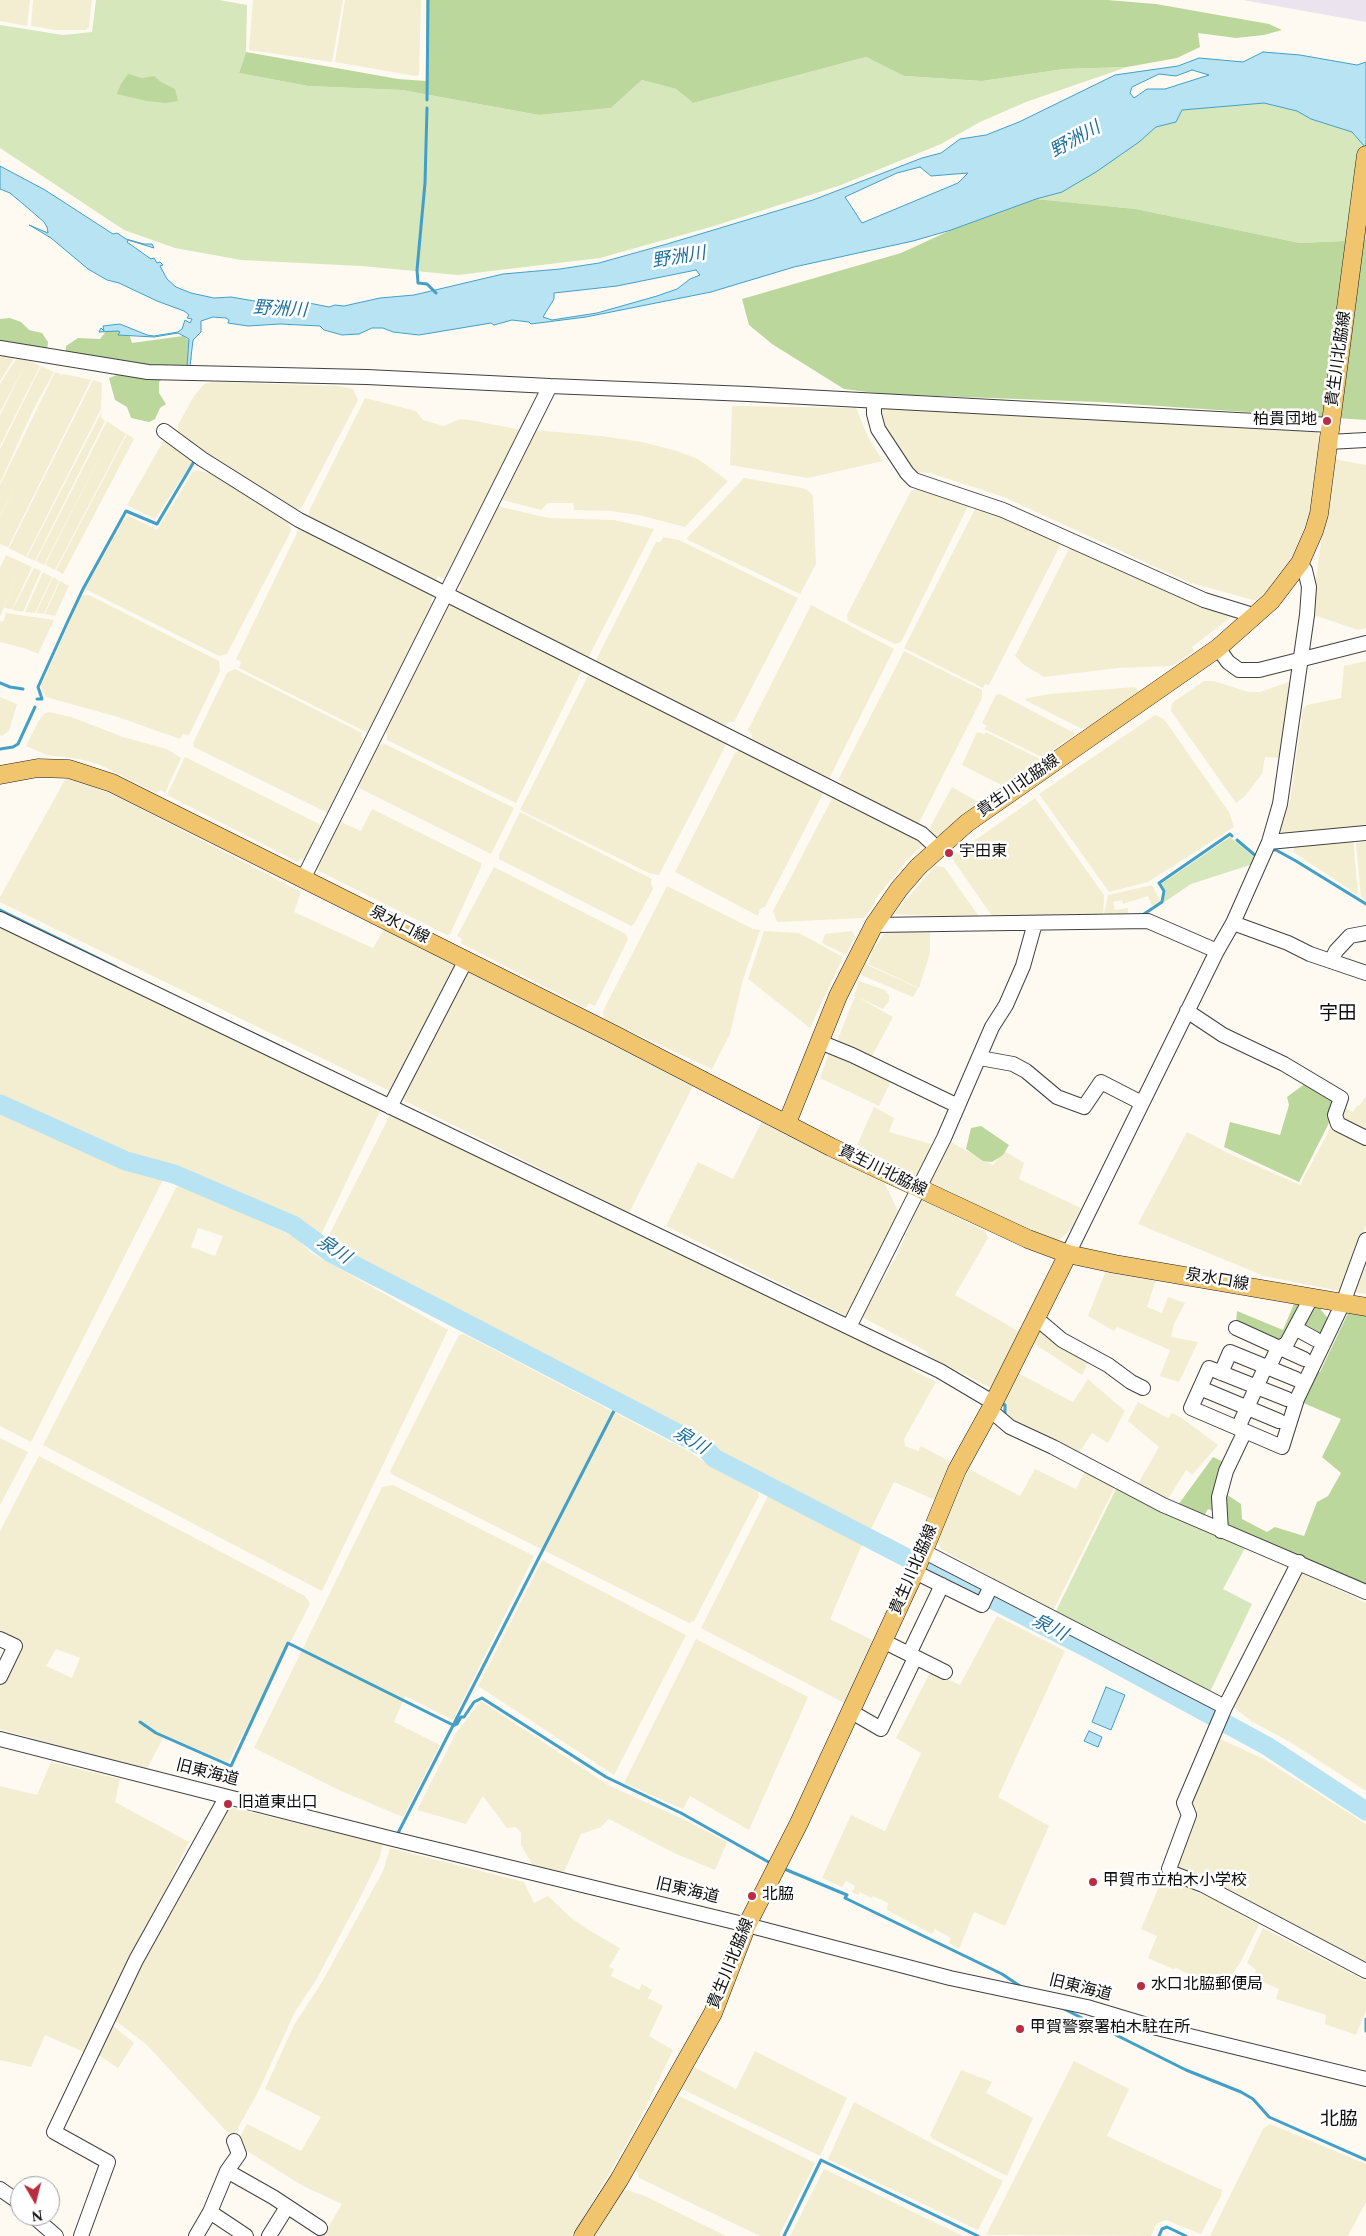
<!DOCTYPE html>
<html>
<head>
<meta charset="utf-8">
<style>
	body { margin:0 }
	#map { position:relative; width:1366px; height:2236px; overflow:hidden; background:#fefaf1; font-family:Spectral,serif }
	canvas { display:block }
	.north { position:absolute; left:10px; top:2176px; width:50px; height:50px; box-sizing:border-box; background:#fff; border:1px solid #9f9f9f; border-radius:50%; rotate:172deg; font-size:14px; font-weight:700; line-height:20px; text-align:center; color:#0e0e0e }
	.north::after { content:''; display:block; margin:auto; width:18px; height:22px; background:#b82d41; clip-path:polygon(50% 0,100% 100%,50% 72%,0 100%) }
</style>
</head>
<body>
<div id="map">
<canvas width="1366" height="2236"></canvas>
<div class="north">N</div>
</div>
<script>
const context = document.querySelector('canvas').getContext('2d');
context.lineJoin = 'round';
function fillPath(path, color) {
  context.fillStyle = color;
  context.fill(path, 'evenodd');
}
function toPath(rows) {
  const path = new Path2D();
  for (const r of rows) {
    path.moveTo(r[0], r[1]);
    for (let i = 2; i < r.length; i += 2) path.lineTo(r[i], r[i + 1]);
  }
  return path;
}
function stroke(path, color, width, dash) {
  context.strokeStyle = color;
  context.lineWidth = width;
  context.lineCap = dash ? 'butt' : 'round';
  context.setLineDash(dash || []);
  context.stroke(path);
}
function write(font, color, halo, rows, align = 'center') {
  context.font = font + ' Spectral,"Noto Sans JP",serif';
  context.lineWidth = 5;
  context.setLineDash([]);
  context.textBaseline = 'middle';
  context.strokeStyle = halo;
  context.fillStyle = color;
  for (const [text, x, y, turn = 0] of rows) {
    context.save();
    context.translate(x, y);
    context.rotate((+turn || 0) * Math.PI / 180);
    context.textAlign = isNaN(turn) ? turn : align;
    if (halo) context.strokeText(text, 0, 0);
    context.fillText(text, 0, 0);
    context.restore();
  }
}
fillPath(toPath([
	[1243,0,1366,0,1366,22]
]), '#ebe3ed');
fillPath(toPath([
	[0,0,30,0,27,26,0,21],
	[33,0,92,0,89,27,86,30,55,30,31,26],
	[253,0,343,0,332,62,249,50],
	[345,0,421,0,419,75,415,76,335,62],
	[0,354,15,357,0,381],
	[17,358,28,360,0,412,0,384],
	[28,360,40,366,0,446,0,415],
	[41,366,54,372,34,408,0,483,0,449],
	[55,372,61,374,60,377,62,374,69,375,91,380,8,547,0,544,0,517,16,484,0,516,0,485],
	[93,380,102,383,101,409,26,557,9,548],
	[212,382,339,386,353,389,358,400,302,507,294,512,183,439,178,434,178,425,194,396,204,384],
	[365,398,416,411,423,420,444,426,460,419,470,420,522,430,444,579,438,576,436,581,308,517,310,509],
	[732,406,856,408,869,439,883,461,808,478,730,465],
	[883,407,1318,432,1320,456,1313,508,1288,566,1260,602,1188,582,1004,497,930,473,914,472,885,434,880,418],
	[102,411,101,417,105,421,35,561,27,557],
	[107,421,126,434,55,570,45,565,106,445,44,565,36,561],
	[534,430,601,436,642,442,677,451,698,459,728,481,685,527,639,515,611,511,574,510,573,503,548,503,541,510,499,499],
	[127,434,134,439,63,574,56,570],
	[164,440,193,461,155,519,127,505],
	[1333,459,1366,465,1366,628,1358,630,1311,614],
	[194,470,216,474,288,522,291,531,227,654,219,656,85,589,127,515,157,530],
	[744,478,802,488,809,491,813,496,816,564,800,594,686,539],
	[918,488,964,502,968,506,901,642,895,644,848,621,847,615,911,491],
	[497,506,548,518,614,520,654,529,588,658,457,593,462,586,458,583],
	[976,507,1005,516,1059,541,1060,546,989,685,985,684,983,688,904,648],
	[303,530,433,595,431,602,433,605,369,731,366,732,239,668,241,662,236,659,298,531],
	[663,537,679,540,798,598,734,722,728,722,724,727,597,663,596,660,656,542,661,542],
	[1077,547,1146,582,1194,602,1234,615,1192,647,1194,651,1178,663,1171,666,1118,668,1044,677,1024,665,1015,656,1069,549],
	[6,555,32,567,12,609,4,608,23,564,0,616,0,568],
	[34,568,41,571,23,612,12,610],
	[43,572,52,577,35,613,25,612],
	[53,577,59,581,44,614,36,613],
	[60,581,69,586,55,616,45,614],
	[89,595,219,661,220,671,189,735,183,734,180,739,118,717,46,697,41,687,81,596],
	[449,605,582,670,516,803,387,740,387,733,384,730,446,606],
	[811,605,894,649,829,779,823,778,752,740,752,735,748,730],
	[6,613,54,620,38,654,27,649,0,642,0,621,3,622],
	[904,651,982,690,982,698,919,823,915,824,839,785,842,782,838,780],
	[1366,661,1366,826,1283,834,1280,831,1290,801,1303,709,1307,705,1341,698,1344,666],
	[235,669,362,733,361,737,363,740,328,813,194,747,193,743,227,673],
	[589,674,724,740,726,745,659,875,649,873,520,810],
	[1204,681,1214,681,1248,692,1260,692,1289,682,1291,684,1284,758,1265,757,1262,774,1245,796,1236,803,1171,711,1172,703],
	[1135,687,1139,692,1090,726,1082,729,1025,700,1027,698,1050,694],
	[1000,694,1076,734,1042,757,984,729,987,726,982,723,996,695],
	[0,697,17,704,9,731,2,736,0,735],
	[49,712,71,717,123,737,167,749,181,758,165,793,161,790,156,793,98,764,79,759,47,755,26,746,38,722,45,713],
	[1155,715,1164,719,1229,812,1234,827,1148,882,1109,892,1039,794],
	[977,732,984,734,986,732,1040,759,1003,786,962,765],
	[385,744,514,808,491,854,359,788,357,782,375,745],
	[739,750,824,792,765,907,760,909,758,916,675,872,735,753],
	[185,757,321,825,305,861,301,858,298,862,167,795],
	[67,776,120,798,301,892,294,912,373,948,385,928,456,963,392,1092,0,902,0,897],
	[952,787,980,803,935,838,929,833,930,827],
	[834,795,915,836,924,844,909,858,875,899,875,903,864,918,777,922,773,911],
	[1035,798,1104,895,1103,917,1015,918,992,916,951,857],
	[372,809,481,863,481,867,450,934,447,935,317,870,317,866,335,826,338,827,341,822,361,831],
	[520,812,652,879,651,882,653,889,634,924,631,926,499,859,499,855],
	[1353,838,1358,895,1293,852,1296,842],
	[1366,842,1366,900,1361,897,1356,843],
	[935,866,944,867,978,915,977,919,894,914],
	[494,867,626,934,628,939,595,1006,589,1003,586,1008,461,943,462,939,457,936],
	[1152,885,1161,902,1152,906,1148,896,1123,904,1122,900,1113,902,1115,910,1128,908,1128,916,1104,914,1108,895],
	[667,886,753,929,760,930,742,983,730,1034,712,1069,604,1019,603,1011],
	[0,924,382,1107,319,1239,296,1222,169,1168,31,1442,0,1426],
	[930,929,930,953,919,988,868,964,873,950,887,930],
	[764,931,799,933,843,957,810,1028,748,979],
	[852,931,855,937,846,955,822,943,825,934],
	[865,964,918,988,913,997,861,975],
	[466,968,612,1042,693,1086,629,1213,403,1100],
	[859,981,885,990,889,995,889,1001,883,1009,857,997,893,1017,872,1056,865,1056,836,1044,853,1001,856,997,854,996],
	[830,1050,892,1079,879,1106,820,1078],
	[1366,1096,1366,1135,1340,1122,1342,1106,1353,1112,1357,1105,1359,1106],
	[874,1107,894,1118,889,1132,935,1145,921,1174,914,1175,857,1145],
	[391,1113,912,1364,911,1368,914,1371,936,1382,904,1439,905,1446,918,1451,921,1446,958,1466,940,1502,894,1482,868,1535,719,1452,705,1442,324,1245],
	[762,1121,884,1182,901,1217,851,1314,846,1316,666,1226,698,1162,733,1179],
	[1333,1123,1366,1142,1366,1225,1339,1291,1264,1276,1138,1224,1187,1132,1226,1152,1300,1185],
	[947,1140,993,1165,1003,1150,1024,1163,1019,1179,1081,1208,1071,1229,1058,1241,1002,1219,926,1184],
	[182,1186,293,1236,312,1253,448,1330,322,1591,43,1445,176,1188],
	[198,1228,223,1236,215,1256,191,1247],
	[921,1199,985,1231,988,1238,955,1295,1020,1332,993,1389,927,1355,928,1352,862,1317,898,1253],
	[1366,1252,1366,1294,1351,1292],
	[1107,1268,1157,1276,1147,1307,1162,1313,1168,1297,1185,1303,1174,1324,1171,1337,1198,1342,1179,1382,1160,1376,1170,1350,1117,1327,1114,1331,1088,1316],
	[1040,1328,1090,1359,1082,1375,1033,1343],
	[464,1334,692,1453,707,1464,758,1492,759,1496,694,1621,689,1623,393,1475,390,1471,459,1335],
	[1014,1371,1073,1402,1088,1379,1125,1411,1108,1443,1092,1433,1078,1454,1011,1421,1003,1405,1003,1396],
	[1138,1402,1168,1418,1172,1413,1182,1418,1218,1445,1192,1475,1186,1470,1168,1499,1138,1484,1159,1447,1128,1421],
	[0,1438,28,1452,0,1505],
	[39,1456,305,1596,310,1604,228,1763,164,1736,146,1771,0,1729,0,1685,20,1644,0,1632,0,1531],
	[56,1649,80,1658,72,1678,46,1666],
	[1087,1468,1117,1483,1053,1611,941,1549,937,1540,969,1469,1020,1496,1035,1469,1076,1489],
	[393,1485,534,1556,453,1720,405,1696,394,1722,440,1745,403,1817,341,1791,254,1748,382,1487],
	[770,1492,864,1540,830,1619,874,1641,846,1704,701,1628],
	[542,1560,686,1635,614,1775,478,1686],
	[1300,1571,1366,1603,1366,1791,1290,1742,1251,1721,1231,1705],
	[997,1616,1065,1651,998,1797,1049,1826,1005,1926,974,1912,959,1949,949,1943,951,1938,935,1929,932,1934,887,1910,888,1903,873,1896,871,1898,860,1892,858,1895,852,1892,855,1886,846,1881,842,1887,822,1878,851,1815,885,1831,921,1753,896,1738,931,1671,960,1685],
	[696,1639,808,1697,749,1830,690,1796,683,1809,624,1783],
	[481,1701,608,1785,687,1821,727,1842,715,1870,674,1853,609,1819,601,1827,581,1834,563,1874,534,1867,521,1845,521,1833,516,1827,507,1828,483,1796,466,1824,417,1810,456,1733],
	[1218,1738,1264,1759,1366,1824,1366,1965,1174,1867,1197,1809,1189,1805],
	[51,1762,120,1779,115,1802,189,1842,86,2053,45,2035,31,2067,0,2060,0,1786,37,1795],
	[226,1806,383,1844,380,1857,361,1896,316,1980,295,2012,257,2094,235,2133,227,2132,146,2044,113,2019,153,1939,171,1914,196,1868],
	[390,1848,524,1882,534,1903,548,1896,570,1917,587,1929,620,1948,609,1967,614,1969,611,1976,639,1990,642,1984,652,1990,648,1998,663,2006,649,2036,673,2050,636,2127,573,2236,323,2236,342,2204,303,2186,239,2146,239,2138,247,2124,301,2151,321,2117,265,2089,294,2025,322,1982,383,1871],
	[1163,1877,1217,1901,1259,1925,1240,1963,1222,1990,1176,1968,1173,1969,1148,1958,1157,1936,1141,1929],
	[1263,1928,1366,1981,1366,2011,1356,2035,1325,2024,1326,2015,1276,1999,1279,1989,1253,1978,1256,1970,1247,1963],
	[112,2025,134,2043,118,2068,95,2053],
	[755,2051,847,2098,820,2156,680,2088,692,2066,736,2089],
	[1074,2061,1129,2089,1107,2136,1222,2190,1221,2196,1201,2234,1166,2220,1156,2224,1151,2236,986,2235],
	[961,2070,992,2082,986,2093,1033,2118,1007,2176,933,2139,930,2135],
	[679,2096,815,2163,779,2236,760,2236,639,2178,636,2168],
	[854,2102,1003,2181,978,2230,828,2159],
	[1270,2124,1366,2164,1366,2202,1348,2236,1210,2236,1263,2129],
	[824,2169,963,2236,790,2236],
	[627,2190,645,2196,726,2236,592,2236,618,2192]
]), '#f3edd2');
fillPath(toPath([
	[96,0,219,0,247,5,246,52,239,73,308,86,402,90,539,115,611,108,642,80,676,89,693,103,866,57,904,76,982,81,1064,69,1127,67,1026,102,980,122,941,144,841,185,714,226,600,258,458,275,361,266,241,260,175,248,124,230,0,148,0,25,63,35,92,32],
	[1264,103,1298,111,1311,119,1352,132,1366,148,1366,240,1300,243,1136,209,1036,199,1062,192,1139,142,1156,127,1176,122,1182,110],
	[1230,837,1255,858,1256,863,1191,884,1163,903,1166,891,1161,884],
	[1118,1485,1180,1520,1245,1548,1223,1589,1252,1604,1209,1694,1055,1613]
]), '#d6e7bc');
fillPath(toPath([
	[426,0,1107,0,1156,4,1269,24,1282,30,1264,35,1236,38,1198,33,1200,47,1177,58,1127,67,1064,69,982,81,904,76,866,57,693,103,676,89,642,80,611,108,539,115,402,90,308,86,239,73,246,52,398,79,426,81],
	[128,74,142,78,154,76,161,82,175,89,178,101,166,103,147,101,117,94,121,84],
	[1036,199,1136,209,1300,243,1366,240,1366,420,1099,402,883,394,844,389,772,344,749,325,742,299,901,253,951,230],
	[10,318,21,322,29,330,42,333,48,342,47,351,0,350,0,319],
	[107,330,128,330,132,343,183,336,191,342,189,353,192,359,181,371,170,371,159,382,159,393,166,404,160,408,155,419,149,422,131,418,127,407,115,400,109,378,117,375,119,371,65,357,66,346,78,338,100,339],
	[1306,1083,1336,1101,1331,1119,1299,1182,1224,1147,1230,1122,1280,1135,1289,1105,1287,1097],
	[981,1126,1009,1145,1003,1155,992,1162,983,1161,966,1149,971,1128],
	[1296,1299,1318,1306,1330,1321,1324,1335,1307,1325,1289,1345,1236,1323,1237,1311,1283,1330],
	[1349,1311,1366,1315,1366,1587,1226,1529,1223,1515,1208,1509,1203,1518,1178,1505,1213,1457,1228,1464,1226,1494,1241,1504,1242,1519,1267,1532,1275,1527,1304,1536,1317,1502,1328,1496,1341,1473,1322,1457,1341,1419,1294,1399,1302,1374,1320,1372]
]), '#bcd79c');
const water = toPath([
	[1263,52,1300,55,1357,65,1366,62,1366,148,1352,132,1311,119,1297,111,1264,103,1182,110,1176,122,1156,127,1139,142,1096,172,1062,192,1036,199,951,230,913,241,794,267,711,292,586,317,531,324,529,322,512,320,494,325,491,323,419,335,393,332,383,328,372,328,359,334,342,335,324,330,320,326,280,324,248,326,228,323,229,320,226,318,213,317,201,321,201,332,193,340,190,366,187,366,189,339,178,333,154,337,118,335,120,332,118,331,99,332,101,328,104,331,103,326,120,324,147,335,154,336,178,332,182,329,185,320,190,323,192,319,187,318,189,315,184,311,157,301,119,283,107,280,88,269,51,238,31,226,29,225,48,233,47,227,44,222,29,209,10,193,0,189,0,166,45,190,113,234,117,233,126,239,144,244,152,244,154,248,128,240,127,242,151,259,154,258,157,263,160,262,163,265,160,266,167,279,176,287,191,293,214,298,231,297,272,304,307,305,309,303,329,307,335,305,344,306,380,298,414,295,503,274,560,269,599,263,667,244,813,200,922,158,941,153,960,139,986,135,1019,122,1115,75,1178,66,1199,58,1243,62,1263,52],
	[1192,70,1209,75,1165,89,1147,89,1134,98,1130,93,1132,87,1159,74,1176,76,1192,70],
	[920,167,931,176,968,173,958,183,862,223,845,197,897,173,920,167],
	[696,270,700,275,690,279,677,289,657,296,597,313,552,320,543,317,554,299,554,293,617,286,696,270],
	[1106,1687,1125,1695,1111,1730,1092,1722,1106,1687],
	[1089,1731,1102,1737,1098,1747,1084,1741,1089,1731]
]);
fillPath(water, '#b8e3f3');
stroke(water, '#429fc7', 1);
stroke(toPath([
	[427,100,428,0],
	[427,108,425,183,417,270,418,283,427,284,436,293],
	[0,683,10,687,23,689],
	[37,699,42,699,38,687,67,623,83,589,126,511,157,524,195,460],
	[0,749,13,747,18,744,35,707],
	[1237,840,1257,857],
	[1271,850,1276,850,1296,861,1366,904],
	[0,910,116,967],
	[1141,916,1162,902,1164,891,1159,883,1230,834,1232,836],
	[221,1018,294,1053],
	[1000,1403,1005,1405,1005,1416],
	[140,1722,156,1733,231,1766,288,1643,453,1725],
	[453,1726,457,1724,461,1717,464,1717,474,1702,482,1698,606,1777,681,1813,772,1864],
	[397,1835,618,1403],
	[782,1868,847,1895,845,1898,1002,1974,1023,1988],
	[1060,2007,1186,2070,1241,2092,1253,2099,1269,2117,1366,2160],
	[1366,2019,1366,2031],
	[784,2236,821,2160,978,2236],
	[1159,2236,1162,2229,1167,2227,1186,2236]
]), '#429fc7', 3);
stroke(toPath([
	[0,1104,126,1161,174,1174,293,1225,331,1253,354,1265,704,1447,714,1458,911,1560,966,1586,1091,1650,1267,1746,1366,1811]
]), '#b8e3f3', 19);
const minor = toPath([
	[0,348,148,372,367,377,550,386],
	[874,401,874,414,878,429,907,473,914,480,1003,510,1204,600,1256,616],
	[164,431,202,459,299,520,922,834,937,848],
	[1328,442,1366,440],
	[1218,648,1228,662,1239,670,1259,670,1366,643],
	[1269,842,1366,833],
	[303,879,550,386,748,394,1331,425],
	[0,919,940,1371,994,1403],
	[1233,923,1288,943,1310,954,1366,973],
	[874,925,1148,921,1217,951],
	[1331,961,1336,951,1350,936,1366,933],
	[1187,1011,1223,1035,1284,1064,1341,1098,1335,1115,1338,1124,1366,1138],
	[820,1042,852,1055,958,1106],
	[980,1058,1013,1064,1026,1071,1057,1097,1084,1107,1101,1082,1142,1103],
	[390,1107,466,960],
	[1068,1254,1217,951,1233,923,1269,842,1280,804,1307,615,1309,587,1305,570,1300,563],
	[1036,1318,1062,1340,1108,1365,1131,1382,1143,1388],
	[849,1327,944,1138,992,1027,1006,1005,1023,966,1035,923],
	[1236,1328,1304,1359],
	[1295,1328,1315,1339],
	[1221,1373,1230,1352,1296,1379],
	[1200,1388,1279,1421],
	[1287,1399,1209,1368,1191,1408,1282,1447,1297,1399,1343,1303,1366,1240],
	[990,1410,1010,1427,1053,1447,1163,1505,1366,1592],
	[1238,1428,1264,1370,1270,1365,1277,1350,1287,1343,1311,1298],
	[1221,1531,1219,1497,1226,1471,1245,1431],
	[923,1551,1225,1707],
	[1299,1562,1225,1707,1184,1803,1189,1815,1169,1869,1172,1873,1203,1885,1366,1971],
	[915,1572,982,1605,991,1586],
	[0,1639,15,1646,0,1677],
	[883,1641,945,1672],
	[909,1654,942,1585],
	[850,1711,881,1729,915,1658],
	[0,1739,389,1838,747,1925,950,1978,1087,2007,1157,2028,1366,2079],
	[227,2171,273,2197,320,2228],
	[0,2189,20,2203],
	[210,2212,246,2236],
	[33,2216,56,2236],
	[81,2236,108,2162,54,2132,136,1960,226,1798],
	[196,2236,210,2212,227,2171,239,2154,234,2141],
	[269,2236,287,2207]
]);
const major = toPath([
	[0,775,38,768,69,769,112,783,615,1035,831,1147,1028,1239,1068,1254,1115,1264,1366,1307],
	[787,1123,838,996,874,925,899,889,918,867,967,823,1218,648,1271,601,1300,563,1314,531,1319,514,1366,155],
	[583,2236,619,2180,713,2013,747,1925,799,1823,915,1572,957,1470,990,1410,1068,1254]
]);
stroke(minor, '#414141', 16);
stroke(major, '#1f1f1f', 19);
stroke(minor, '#fff', 14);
stroke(major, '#f1c56e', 18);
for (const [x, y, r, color] of [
	[1327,421,5,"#b82d41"],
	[949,853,5,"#b82d41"],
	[228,1804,5,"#b82d41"],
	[1093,1882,5,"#b82d41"],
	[752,1896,5,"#b82d41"],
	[1141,1986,5,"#b82d41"],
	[1020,2029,5,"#b82d41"]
]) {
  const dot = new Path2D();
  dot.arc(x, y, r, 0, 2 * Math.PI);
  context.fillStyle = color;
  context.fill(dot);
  stroke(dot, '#fff', 2);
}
write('16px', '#0e0e0e', '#fff', [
	["貴生川北脇線",1340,359,-82],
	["貴生川北脇線",1019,787,-35],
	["泉水口線",399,926,27],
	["貴生川北脇線",882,1172,26],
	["泉水口線",1217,1281,10],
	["貴生川北脇線",915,1570,-67],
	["旧東海道",207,1774,14],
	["旧東海道",687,1892,13],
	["貴生川北脇線",732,1964,-68],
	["旧東海道",1080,1989,14]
]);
write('16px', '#0e0e0e', '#fff', [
	["柏貴団地",1317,421,"right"],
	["宇田東",959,853],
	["旧道東出口",238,1804],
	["甲賀市立柏木小学校",1103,1882],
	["北脇",762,1896],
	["水口北脇郵便局",1151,1986],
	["甲賀警察署柏木駐在所",1030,2029]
], 'left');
write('italic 18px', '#1d709b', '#fff', [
	["野洲川",1076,141,-29],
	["野洲川",679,259,-9],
	["野洲川",280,311,3],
	["泉川",333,1251,33],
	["泉川",690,1442,31],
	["泉川",1049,1629,27]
]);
write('19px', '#0e0e0e', '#fff', [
	["宇田",1338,1015],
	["北脇",1339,2121]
]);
</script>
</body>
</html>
